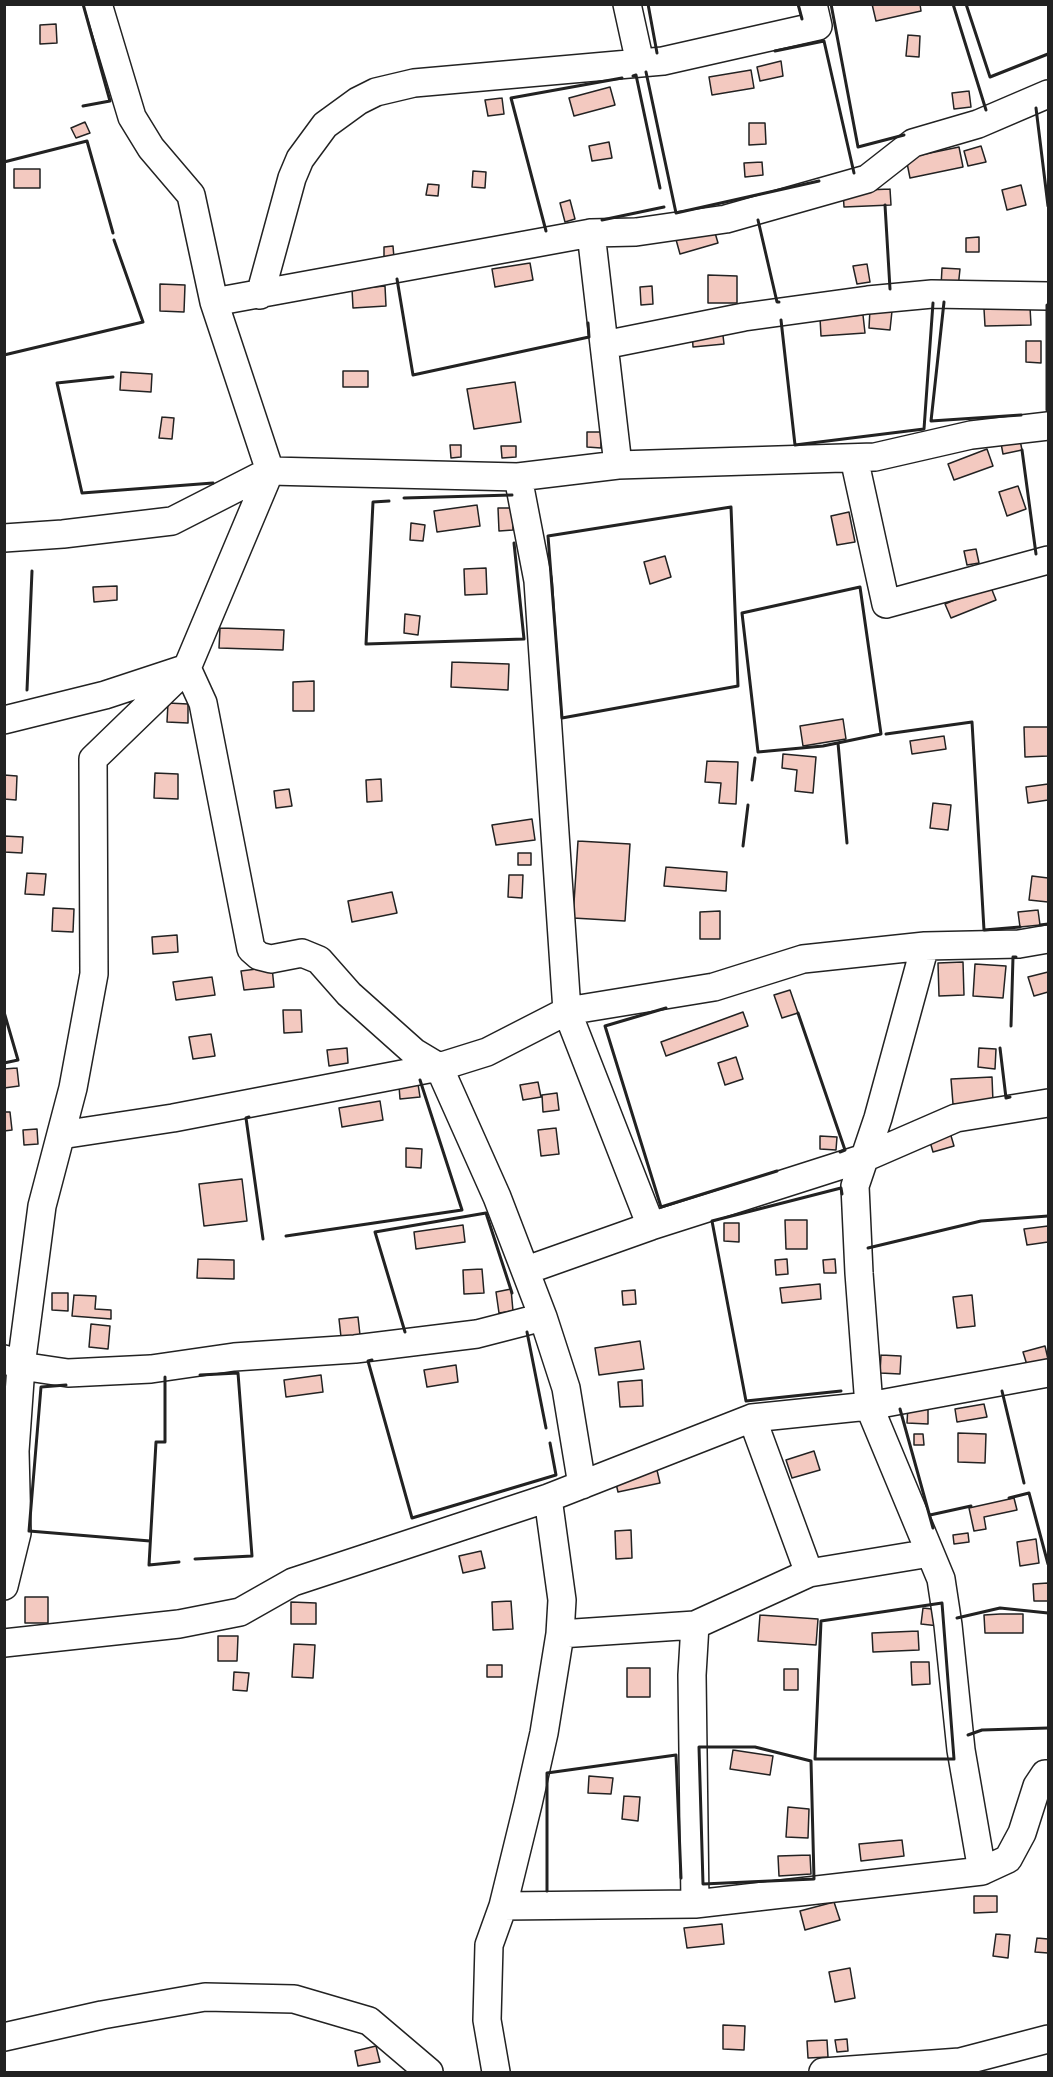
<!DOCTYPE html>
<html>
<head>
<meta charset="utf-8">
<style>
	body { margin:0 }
	#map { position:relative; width:1053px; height:2077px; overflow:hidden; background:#fff; font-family:Georgia,serif }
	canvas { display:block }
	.frame { position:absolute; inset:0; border:6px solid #222; pointer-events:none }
</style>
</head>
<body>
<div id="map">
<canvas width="1053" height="2077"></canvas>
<div class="frame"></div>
</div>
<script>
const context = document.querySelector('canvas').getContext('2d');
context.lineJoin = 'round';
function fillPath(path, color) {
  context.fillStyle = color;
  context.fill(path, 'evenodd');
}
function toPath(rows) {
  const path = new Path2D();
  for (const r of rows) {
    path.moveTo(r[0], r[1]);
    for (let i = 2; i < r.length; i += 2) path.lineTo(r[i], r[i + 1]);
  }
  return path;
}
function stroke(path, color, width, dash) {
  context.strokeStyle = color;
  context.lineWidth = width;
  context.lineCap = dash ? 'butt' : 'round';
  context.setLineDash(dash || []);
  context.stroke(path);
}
const building = toPath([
	[872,4,920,4,921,11,876,21,872,4],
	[56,24,57,43,40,44,40,25,56,24],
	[908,35,920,36,919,57,906,56,908,35],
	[781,61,783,76,760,81,757,67,781,61],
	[751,70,754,88,712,95,709,77,751,70],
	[610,87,615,105,574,116,569,98,610,87],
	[969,91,971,107,954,109,952,93,969,91],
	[502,98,504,114,488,116,485,100,502,98],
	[85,122,90,133,76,138,71,128,85,122],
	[749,123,765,123,766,144,749,145,749,123],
	[609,142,612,158,592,161,589,146,609,142],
	[981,146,986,162,968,166,964,151,981,146],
	[959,147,963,167,910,178,906,158,959,147],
	[762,162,763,175,745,177,744,163,762,162],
	[14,169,40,169,40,188,14,188,14,169],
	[473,171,486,172,485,188,472,187,473,171],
	[428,184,439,185,438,196,426,195,428,184],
	[1021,185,1026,205,1007,210,1002,190,1021,185],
	[890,189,891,205,844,207,843,191,890,189],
	[570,200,575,219,565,222,560,203,570,200],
	[713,226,718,243,680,254,675,236,713,226],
	[979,237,979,252,966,252,966,238,979,237],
	[393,246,394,258,384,258,384,247,393,246],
	[530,263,533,280,495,287,492,269,530,263],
	[867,264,870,282,857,284,853,266,867,264],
	[942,268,960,269,958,288,941,287,942,268],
	[708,275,737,276,737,303,708,303,708,275],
	[160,284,185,285,184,312,160,311,160,284],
	[385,286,386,306,353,308,352,289,385,286],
	[652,286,653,304,641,305,640,287,652,286],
	[1030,307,1031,325,985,326,984,309,1030,307],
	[870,309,892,311,890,330,869,328,870,309],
	[863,315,865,333,821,336,820,318,863,315],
	[722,327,724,344,693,347,692,330,722,327],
	[1026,341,1041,341,1041,363,1026,362,1026,341],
	[343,371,368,371,368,387,343,387,343,371],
	[121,372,152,374,151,392,120,390,121,372],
	[515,382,521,422,474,429,467,389,515,382],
	[162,417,174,418,172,439,159,438,162,417],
	[587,432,601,432,601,448,587,447,587,432],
	[1019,435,1022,450,1003,454,1000,438,1019,435],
	[450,445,461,445,461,457,451,458,450,445],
	[501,446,516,446,516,457,502,458,501,446],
	[987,449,993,466,954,480,948,464,987,449],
	[1018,486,1026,509,1007,516,999,492,1018,486],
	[477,505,480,526,437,532,434,511,477,505],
	[498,508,513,508,513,530,499,531,498,508],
	[849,512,855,542,837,545,831,516,849,512],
	[411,523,425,525,423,541,410,540,411,523],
	[976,549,979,563,967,565,964,551,976,549],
	[665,556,671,577,650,584,644,562,665,556],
	[486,568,487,594,465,595,464,569,486,568],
	[990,585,996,600,951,618,945,604,990,585],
	[117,586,117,600,94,602,93,587,117,586],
	[405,614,420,616,418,635,404,633,405,614],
	[220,628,284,630,283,650,219,648,220,628],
	[452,662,509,664,508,690,451,687,452,662],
	[314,681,314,711,293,711,293,682,314,681],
	[168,703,188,704,188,723,167,722,168,703],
	[843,719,846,739,803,746,800,726,843,719],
	[1024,727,1048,727,1048,756,1025,757,1024,727],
	[944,736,946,749,912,754,910,741,944,736],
	[783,754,816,757,813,793,795,791,797,770,782,768,783,754],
	[707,761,738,762,736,804,719,803,721,783,705,782,707,761],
	[155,773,178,774,178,799,154,798,155,773],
	[4,775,17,776,16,800,4,799,4,775],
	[381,779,382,801,367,802,366,780,381,779],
	[1048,784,1048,800,1028,803,1026,787,1048,784],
	[289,789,292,806,276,808,274,791,289,789],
	[933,803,951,805,948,830,930,828,933,803],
	[532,819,535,840,496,845,492,825,532,819],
	[4,836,23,837,22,853,4,852,4,836],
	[578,841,630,844,625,921,573,918,578,841],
	[518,853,531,853,531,865,518,865,518,853],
	[666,867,727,872,726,891,664,886,666,867],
	[27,873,46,874,44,895,25,894,27,873],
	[509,875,523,875,522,898,508,897,509,875],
	[1032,876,1048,878,1048,902,1029,900,1032,876],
	[392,892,397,913,352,922,348,901,392,892],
	[53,908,74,909,73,932,52,931,53,908],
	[1038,910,1040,925,1020,927,1018,912,1038,910],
	[720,911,720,939,700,939,700,912,720,911],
	[177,935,178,952,153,954,152,937,177,935],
	[963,962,964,995,939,996,938,963,963,962],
	[975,964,1006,966,1003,998,973,996,975,964],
	[272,967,274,987,244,990,241,971,272,967],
	[1048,972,1048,992,1034,996,1028,977,1048,972],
	[212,977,215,995,176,1000,173,982,212,977],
	[790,990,798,1013,782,1018,774,995,790,990],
	[283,1010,301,1010,302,1032,284,1033,283,1010],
	[743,1012,748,1026,666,1056,661,1042,743,1012],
	[211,1034,215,1056,193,1059,189,1037,211,1034],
	[347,1048,348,1063,329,1066,327,1050,347,1048],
	[979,1048,996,1049,995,1069,978,1067,979,1048],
	[736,1057,743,1079,725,1085,718,1063,736,1057],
	[17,1068,19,1086,4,1088,4,1069,17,1068],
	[992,1077,993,1102,953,1104,951,1079,992,1077],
	[538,1082,541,1097,523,1100,520,1085,538,1082],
	[418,1084,420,1097,400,1099,399,1086,418,1084],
	[557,1093,559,1110,543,1112,542,1095,557,1093],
	[380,1101,383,1120,342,1127,339,1108,380,1101],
	[4,1112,10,1112,12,1130,4,1131,4,1112],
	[556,1128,559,1154,541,1156,538,1130,556,1128],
	[37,1129,38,1144,24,1145,23,1130,37,1129],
	[949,1129,954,1146,933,1152,928,1135,949,1129],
	[820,1136,837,1137,836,1150,820,1149,820,1136],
	[406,1148,422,1149,421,1168,406,1167,406,1148],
	[242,1179,247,1221,204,1226,199,1184,242,1179],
	[785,1220,807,1220,807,1249,786,1249,785,1220],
	[724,1223,739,1223,739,1242,724,1241,724,1223],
	[463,1225,465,1242,416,1249,414,1232,463,1225],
	[1048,1226,1048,1242,1027,1245,1024,1229,1048,1226],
	[198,1259,234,1260,234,1279,197,1278,198,1259],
	[787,1259,788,1274,776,1275,775,1260,787,1259],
	[835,1259,836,1273,824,1273,823,1260,835,1259],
	[482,1269,484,1293,464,1294,463,1270,482,1269],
	[820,1284,821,1299,782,1303,780,1288,820,1284],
	[511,1289,513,1311,499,1313,496,1292,511,1289],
	[635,1290,636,1304,623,1305,622,1291,635,1290],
	[52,1293,68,1293,68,1311,52,1310,52,1293],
	[74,1295,96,1296,95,1309,111,1310,111,1319,72,1316,74,1295],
	[972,1295,975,1326,957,1328,953,1297,972,1295],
	[358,1317,360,1335,341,1337,339,1319,358,1317],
	[91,1324,110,1326,108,1349,89,1347,91,1324],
	[640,1341,644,1369,599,1375,595,1348,640,1341],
	[1045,1346,1048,1359,1027,1365,1023,1352,1045,1346],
	[881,1355,901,1356,900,1374,880,1373,881,1355],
	[456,1365,458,1382,427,1387,424,1370,456,1365],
	[321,1375,323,1392,286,1397,284,1380,321,1375],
	[642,1380,643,1406,620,1407,618,1382,642,1380],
	[984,1404,987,1417,957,1422,955,1409,984,1404],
	[908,1405,928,1405,928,1424,907,1423,908,1405],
	[958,1433,986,1434,985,1463,958,1462,958,1433],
	[914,1434,923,1434,924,1445,914,1445,914,1434],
	[814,1451,820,1470,792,1478,786,1460,814,1451],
	[656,1466,660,1483,618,1492,614,1475,656,1466],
	[1014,1498,1017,1510,984,1517,986,1529,974,1531,969,1508,1014,1498],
	[631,1530,632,1558,616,1559,615,1531,631,1530],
	[968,1533,969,1542,954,1544,953,1535,968,1533],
	[1036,1539,1039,1563,1020,1566,1017,1542,1036,1539],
	[481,1551,485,1568,463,1573,459,1556,481,1551],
	[1048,1583,1048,1601,1034,1601,1033,1584,1048,1583],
	[25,1597,48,1597,48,1623,25,1623,25,1597],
	[511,1601,513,1629,493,1630,492,1602,511,1601],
	[291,1602,316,1603,316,1624,291,1624,291,1602],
	[923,1608,941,1610,939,1626,921,1624,923,1608],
	[1000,1614,1023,1614,1023,1633,985,1633,984,1615,1000,1614],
	[760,1615,818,1619,816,1645,758,1641,760,1615],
	[918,1631,919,1650,873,1652,872,1633,918,1631],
	[218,1636,238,1636,237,1661,218,1661,218,1636],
	[294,1644,315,1645,313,1678,292,1677,294,1644],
	[911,1662,929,1662,930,1684,912,1685,911,1662],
	[487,1665,502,1665,502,1677,487,1677,487,1665],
	[627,1668,650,1668,650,1697,627,1697,627,1668],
	[784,1669,798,1669,798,1690,784,1690,784,1669],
	[234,1672,249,1673,247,1691,233,1690,234,1672],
	[733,1750,773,1756,770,1775,730,1769,733,1750],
	[589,1776,613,1778,611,1794,588,1793,589,1776],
	[624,1796,640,1797,638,1821,622,1819,624,1796],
	[788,1807,809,1809,808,1838,786,1837,788,1807],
	[902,1840,904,1856,861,1861,859,1844,902,1840],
	[810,1855,811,1874,779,1876,778,1856,810,1855],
	[974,1896,997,1896,997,1912,974,1913,974,1896],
	[834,1902,840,1920,805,1930,800,1911,834,1902],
	[722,1924,724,1944,687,1948,684,1928,722,1924],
	[996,1934,1010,1935,1008,1958,993,1956,996,1934],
	[1037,1938,1048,1939,1048,1953,1035,1952,1037,1938],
	[850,1968,855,1998,835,2002,829,1972,850,1968],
	[723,2025,745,2026,744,2050,723,2049,723,2025],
	[847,2039,848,2051,837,2052,835,2040,847,2039],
	[827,2040,828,2057,808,2058,807,2041,827,2040],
	[376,2046,380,2062,358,2066,355,2051,376,2046]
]);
fillPath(building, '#f3c9c0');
stroke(building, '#222', 1.5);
const minor = toPath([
	[627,4,640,63],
	[591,233,618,465],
	[260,295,292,178,300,159,325,125,358,101,376,92,414,83,663,61,818,26,813,4],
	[214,302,591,233,636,232,726,219,867,179,913,143,978,124,1048,94],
	[604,345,744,317,868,300,932,294,1048,296],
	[854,458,886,604,1048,560],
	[518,477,538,581,567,1011,651,1226],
	[4,538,63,534,172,521,270,471,518,477,618,465,875,457,971,435,1048,426],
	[4,720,105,695,187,668,203,703,251,949,259,956,271,959,302,953,319,960,349,994,414,1052,439,1067,497,1197,543,1317,566,1388,582,1485],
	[925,946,878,1118,855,1186,859,1273,869,1406,941,1579,948,1625,961,1750,982,1871],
	[61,1135,173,1118,439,1067,487,1052,567,1011,714,987,803,959,925,946,1019,944,1048,939],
	[527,1270,651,1226,864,1158,956,1118,1048,1103],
	[4,1359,21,1366,68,1373,151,1369,234,1357,355,1349,477,1334,543,1317],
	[752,1418,809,1573],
	[4,1586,17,1533,15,1451,21,1366,42,1206,73,1088,94,974,93,759,187,668,270,471,214,302,191,195,151,148,132,117,98,4],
	[695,1625,692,1675,695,1904],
	[560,1634,695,1625,809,1573,930,1553],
	[4,1643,179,1624,240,1612,293,1582,548,1498,752,1418,869,1406,1048,1373],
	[503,1906,695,1904,982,1871,1008,1859,1022,1833,1037,1786,1045,1774,1048,1774],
	[4,2037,102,2015,205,1997,294,1999,369,2021,429,2072],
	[496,2072,487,2020,489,1945,503,1906,528,1804,544,1733,560,1634,562,1600,548,1498],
	[823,2072,960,2062,1048,2039]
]);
stroke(minor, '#222', 30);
stroke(minor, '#fff', 27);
stroke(toPath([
	[83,4,110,101,83,106],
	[648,4,657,53],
	[798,4,802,19],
	[831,4,858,147,904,135],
	[953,4,986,110],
	[966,4,990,77,1048,54],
	[775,51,824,41,854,173],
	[646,72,676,213,819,181],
	[633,76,636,75,660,188],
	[1036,108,1048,206],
	[4,162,87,141,113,233],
	[885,205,890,289],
	[602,220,664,207],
	[758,220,777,302,779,302],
	[546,231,511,98,622,78],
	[397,279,413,375,589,337,588,323],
	[944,302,931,421,1021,415],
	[781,320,795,445,924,429,933,303],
	[4,355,143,322,114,240],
	[113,377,57,383,82,493,213,483],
	[1047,410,1047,305],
	[1022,450,1036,554],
	[404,498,512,495],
	[389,501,373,502,366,644,524,639,514,543],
	[731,507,738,686,562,718,548,536,731,507],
	[860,587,881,734,823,746,758,752,742,613,860,587],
	[27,690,32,571],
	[886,734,972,722,984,930,1020,927],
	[838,743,847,843],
	[752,780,755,758],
	[743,846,748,805],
	[1040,925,1048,924],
	[666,1008,605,1026,661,1207,777,1171],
	[4,1012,18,1060,4,1063],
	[798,1013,845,1150,840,1152],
	[1011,1026,1013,957,1016,957],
	[1000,1048,1006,1098,1010,1097],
	[249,1117,246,1118,263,1239],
	[286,1236,462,1210,420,1080],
	[868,1248,981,1221,1048,1216],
	[405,1332,375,1232,486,1213,512,1293],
	[527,1332,546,1428],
	[372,1360,368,1361,412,1518,556,1475,550,1443],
	[165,1377,165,1442,156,1442,149,1565,179,1562],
	[66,1385,41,1387,29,1531,150,1541],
	[841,1391,746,1401,712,1221,841,1188,842,1194],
	[1002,1391,1024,1483],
	[900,1409,933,1528],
	[1009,1498,1029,1493,1048,1564],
	[930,1515,971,1506],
	[195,1559,252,1556,238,1373,200,1375],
	[942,1603,954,1759,815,1759,821,1621,942,1603],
	[957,1618,1000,1608,1048,1613],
	[968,1735,982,1730,1048,1728],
	[699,1747,755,1747,811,1761,814,1879,703,1884,699,1747],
	[547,1891,547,1773,676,1755,681,1878]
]), '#222', 3);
</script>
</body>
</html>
